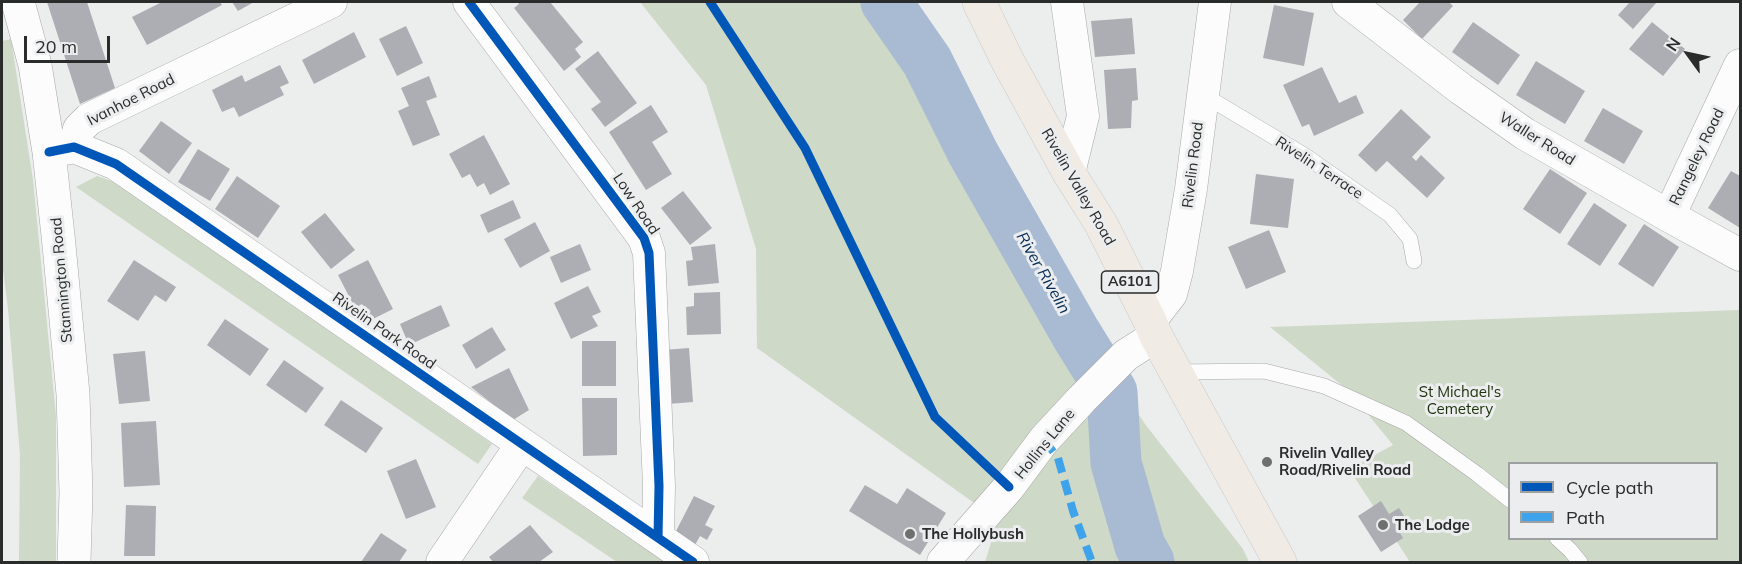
<!DOCTYPE html>
<html>
<head>
<meta charset="utf-8">
<style>
	body { margin:0 }
	#map { position:relative; width:1742px; height:564px; overflow:hidden; background:#eceded; font-family:Mulish,sans-serif }
	canvas { display:block }
	.frame { position:absolute; inset:0; border:3px solid #2a2b2b; pointer-events:none }
	.legend { position:absolute; left:1508px; top:462px; width:210px; height:78px; box-sizing:border-box; background:#ebedee; border:2px solid #9e9fa0; margin:0; padding:8px 10px; list-style:none; font-size:18px; color:#2a2b2b }
	.legend li { display:flex; align-items:center; gap:12px; height:30px }
	.legend b { width:30px; border:2px solid #9e9fa0 }
	.north { position:absolute; left:1658px; top:24px; width:60px; height:60px; -webkit-text-stroke:4px #ebedee; paint-order:stroke; rotate:303deg; font-size:16px; font-weight:700; line-height:24px; text-align:center; color:#2a2b2b }
	.north::after { content:''; display:block; margin:auto; width:21px; height:27px; background:#2a2b2b; clip-path:polygon(50% 0,100% 100%,50% 72%,0 100%) }
	.scale { position:absolute; left:24px; top:36px; width:86px; height:27px; box-sizing:border-box; border:3px solid #2a2b2b; border-top:0; padding-left:8px; font-size:18px; line-height:21px; white-space:nowrap; color:#2a2b2b; -webkit-text-stroke:4px #ebedee; paint-order:stroke }
</style>
</head>
<body>
<div id="map">
<canvas width="1742" height="564"></canvas>
<div class="frame"></div>
<ul class="legend">
<li><b style="height:8px;background:#0057b8"></b>Cycle path</li>
<li><b style="height:8px;background:#3ea3eb"></b>Path</li>
</ul>
<div class="north">N</div>
<div class="scale">20 m</div>
</div>
<script>
const context = document.querySelector('canvas').getContext('2d');
context.lineJoin = 'round';
function fillPath(path, color) {
  context.fillStyle = color;
  context.fill(path, 'evenodd');
}
function toPath(rows) {
  const path = new Path2D();
  for (const r of rows) {
    path.moveTo(r[0], r[1]);
    for (let i = 2; i < r.length; i += 2) path.lineTo(r[i], r[i + 1]);
  }
  return path;
}
function stroke(path, color, width, dash) {
  context.strokeStyle = color;
  context.lineWidth = width;
  context.lineCap = dash ? 'butt' : 'round';
  context.setLineDash(dash || []);
  context.stroke(path);
}
function write(font, color, halo, rows, align = 'center') {
  context.font = font + ' Mulish,sans-serif';
  context.lineWidth = 6;
  context.setLineDash([]);
  context.textBaseline = 'middle';
  context.strokeStyle = halo;
  context.fillStyle = color;
  for (const [text, x, y, turn = 0] of rows) {
    context.save();
    context.translate(x, y);
    context.rotate((+turn || 0) * Math.PI / 180);
    context.textAlign = isNaN(turn) ? turn : align;
    if (halo) context.strokeText(text, 0, 0);
    context.fillText(text, 0, 0);
    context.restore();
  }
}
fillPath(toPath([
	[640,2,918,2,944,68,1075,318,1145,424,1243,549,1249,562,985,562,998,520,757,348,756,249,706,85],
	[11,39,33,180,56,416,56,562,19,562,20,455,8,309,2,262,2,41],
	[97,176,115,182,492,444,478,464,76,187],
	[1740,310,1740,562,1410,562,1349,469,1393,445,1349,391,1270,327],
	[1510,464,1716,464,1716,538,1510,538],
	[538,476,665,562,617,562,522,498]
]), '#ced9c7');
stroke(toPath([
	[886,2,927,61,973,153,1076,334,1112,392,1116,463,1140,546,1149,562]
]), '#a8bbd2', 51);
fillPath(toPath([
	[47,2,87,2,115,88,80,104],
	[162,2,220,2,222,5,147,45,132,17],
	[232,2,254,2,238,11],
	[517,2,550,2,583,42,575,49,581,57,564,71,514,8,519,4],
	[1420,2,1449,2,1453,6,1422,39,1403,20],
	[1630,2,1657,2,1633,29,1618,15],
	[1274,5,1314,13,1304,66,1263,58],
	[1132,18,1135,54,1095,57,1091,21],
	[1473,22,1520,55,1498,85,1452,52],
	[1652,22,1685,49,1663,76,1629,49],
	[406,26,423,63,397,76,379,39],
	[354,32,366,57,314,84,302,60],
	[598,51,637,103,605,127,591,109,601,102,575,69],
	[1536,61,1585,91,1565,124,1516,95],
	[280,65,289,83,280,87,284,95,239,117,234,107,222,112,212,90,242,75,245,82],
	[1322,67,1339,103,1356,95,1364,113,1314,136,1309,124,1302,127,1283,85],
	[1136,68,1138,100,1132,101,1131,128,1108,129,1104,70],
	[429,76,437,97,426,101,440,135,413,146,398,111,409,106,401,88],
	[651,105,668,132,652,142,672,174,646,190,609,132],
	[1603,108,1643,131,1624,164,1584,141],
	[1401,109,1431,137,1412,157,1416,161,1421,155,1445,178,1427,198,1387,161,1376,172,1358,155],
	[161,121,192,143,169,174,139,151],
	[484,135,510,184,490,195,484,183,477,187,470,174,462,178,449,154],
	[198,149,230,169,210,201,178,182],
	[1550,169,1587,193,1560,234,1523,209],
	[1731,171,1740,176,1740,228,1708,208],
	[1256,174,1294,179,1288,228,1250,224],
	[237,176,280,206,258,238,215,209],
	[683,191,712,228,690,245,661,208],
	[513,200,521,218,488,233,480,215],
	[1594,203,1627,225,1600,266,1567,244],
	[325,213,355,250,331,269,301,232],
	[535,222,550,251,520,268,504,239],
	[1644,224,1679,247,1653,287,1618,264],
	[1269,230,1286,272,1246,289,1228,247],
	[580,244,591,270,561,283,550,257],
	[715,244,719,283,688,286,686,261,693,260,691,247],
	[134,260,176,287,166,302,155,295,138,321,107,301],
	[368,260,393,309,371,320,362,304,355,308,338,275],
	[588,286,601,312,592,316,598,326,571,339,554,303],
	[720,292,721,334,687,335,686,307,694,306,694,293],
	[441,305,450,326,409,345,400,324],
	[225,319,269,349,250,376,207,345],
	[492,327,506,350,476,369,462,345],
	[582,341,616,341,616,386,582,386],
	[689,348,693,402,668,404,663,350],
	[145,351,150,401,119,404,113,354],
	[284,360,324,388,306,413,266,385],
	[509,368,529,410,513,420,471,387],
	[582,398,617,398,617,455,583,456],
	[341,400,383,428,366,453,324,425],
	[156,421,160,485,124,487,121,423],
	[416,459,436,507,406,519,387,471],
	[865,485,897,504,907,488,946,513,920,555,849,511],
	[694,496,715,506,705,525,713,529,707,540,700,536,695,545,674,535],
	[1381,501,1389,514,1399,508,1408,522,1397,528,1403,538,1381,552,1358,516],
	[126,505,156,506,155,556,124,556],
	[530,525,553,552,539,562,493,562,489,557],
	[381,533,407,550,399,562,361,562]
]), '#adaeb4');
const lane = toPath([
	[1202,94,1304,155,1390,215,1410,239,1414,261],
	[1176,372,1264,371,1324,386,1406,423,1477,474,1510,500],
	[1557,538,1570,550,1580,562]
]);
const street = toPath([
	[469,2,644,238,649,253,659,486,658,538],
	[1067,2,1083,116,1069,173],
	[1348,2,1461,89,1525,134,1669,216,1740,255],
	[74,147,79,129,89,119,331,2],
	[49,152,74,147,116,164,693,562],
	[1669,216,1740,65],
	[1150,321,1171,294,1177,271,1191,189,1215,2],
	[442,562,522,444],
	[943,562,1009,487,1044,440,1082,399,1126,355,1156,336]
]);
const secondary = toPath([
	[18,2,35,65,49,152,59,245,73,394,76,493,74,562]
]);
const primary = toPath([
	[979,2,1006,58,1069,173,1101,224,1150,321,1156,336,1280,562]
]);
stroke(lane, '#a8a8a9', 16);
stroke(street, '#a8a8a9', 33);
stroke(secondary, '#a8a8a9', 34);
stroke(primary, '#c9caca', 34);
stroke(lane, '#fcfcfc', 15);
stroke(street, '#fcfcfc', 32);
stroke(secondary, '#fcfcfc', 33);
stroke(primary, '#f0ebe5', 33);
stroke(toPath([
	[1044,440,1058,458,1073,511,1092,562]
]), '#3ea3eb', 8, [15, 8]);
stroke(toPath([
	[469,2,644,238,649,253,659,486,658,538],
	[710,2,805,148,935,417,1009,487],
	[49,152,74,147,116,164,693,562]
]), '#0057b8', 9);
for (const [x, y, r, color] of [
	[1267,462,6,"#6e6f6f"],
	[1383,525,6,"#6e6f6f"],
	[910,534,6,"#6e6f6f"]
]) {
  const dot = new Path2D();
  dot.arc(x, y, r, 0, 2 * Math.PI);
  context.fillStyle = color;
  context.fill(dot);
  stroke(dot, '#ebedee', 2);
}
for (const [x, y, w] of [
	[1130,282,57]
]) {
  const box = new Path2D();
  box.roundRect(x - w / 2, y - 11, w, 22, 4.5);
  context.fillStyle = '#ebedee';
  context.fill(box);
  stroke(box, '#2a2b2b', 1.5);
}
write('bold 14px', '#2a2b2b', null, [
	["A6101",1130,282]
]);
write('15px', '#2a2b2b', '#ebedee', [
	["Ivanhoe Road",131,100,-27],
	["Waller Road",1537,139,32],
	["Rangeley Road",1697,157,-64],
	["Rivelin Road",1193,165,-83],
	["Rivelin Terrace",1319,168,33],
	["Rivelin Valley Road",1078,187,60],
	["Low Road",636,204,56],
	["Stannington Road",62,280,-95],
	["Rivelin Park Road",384,331,35],
	["Hollins Lane",1045,444,-51]
]);
write('15px', '#1c3108', '#ebedee', [
	["St Michael's",1460,392],
	["Cemetery",1460,409]
]);
write('bold 15px', '#2a2b2b', '#ebedee', [
	["Rivelin Valley",1279,453],
	["Road/Rivelin Road",1279,470],
	["The Lodge",1395,525],
	["The Hollybush",922,534]
], 'left');
write('italic 16px', '#062c56', '#ebedee', [
	["River Rivelin",1043,273,60]
]);
</script>
</body>
</html>
